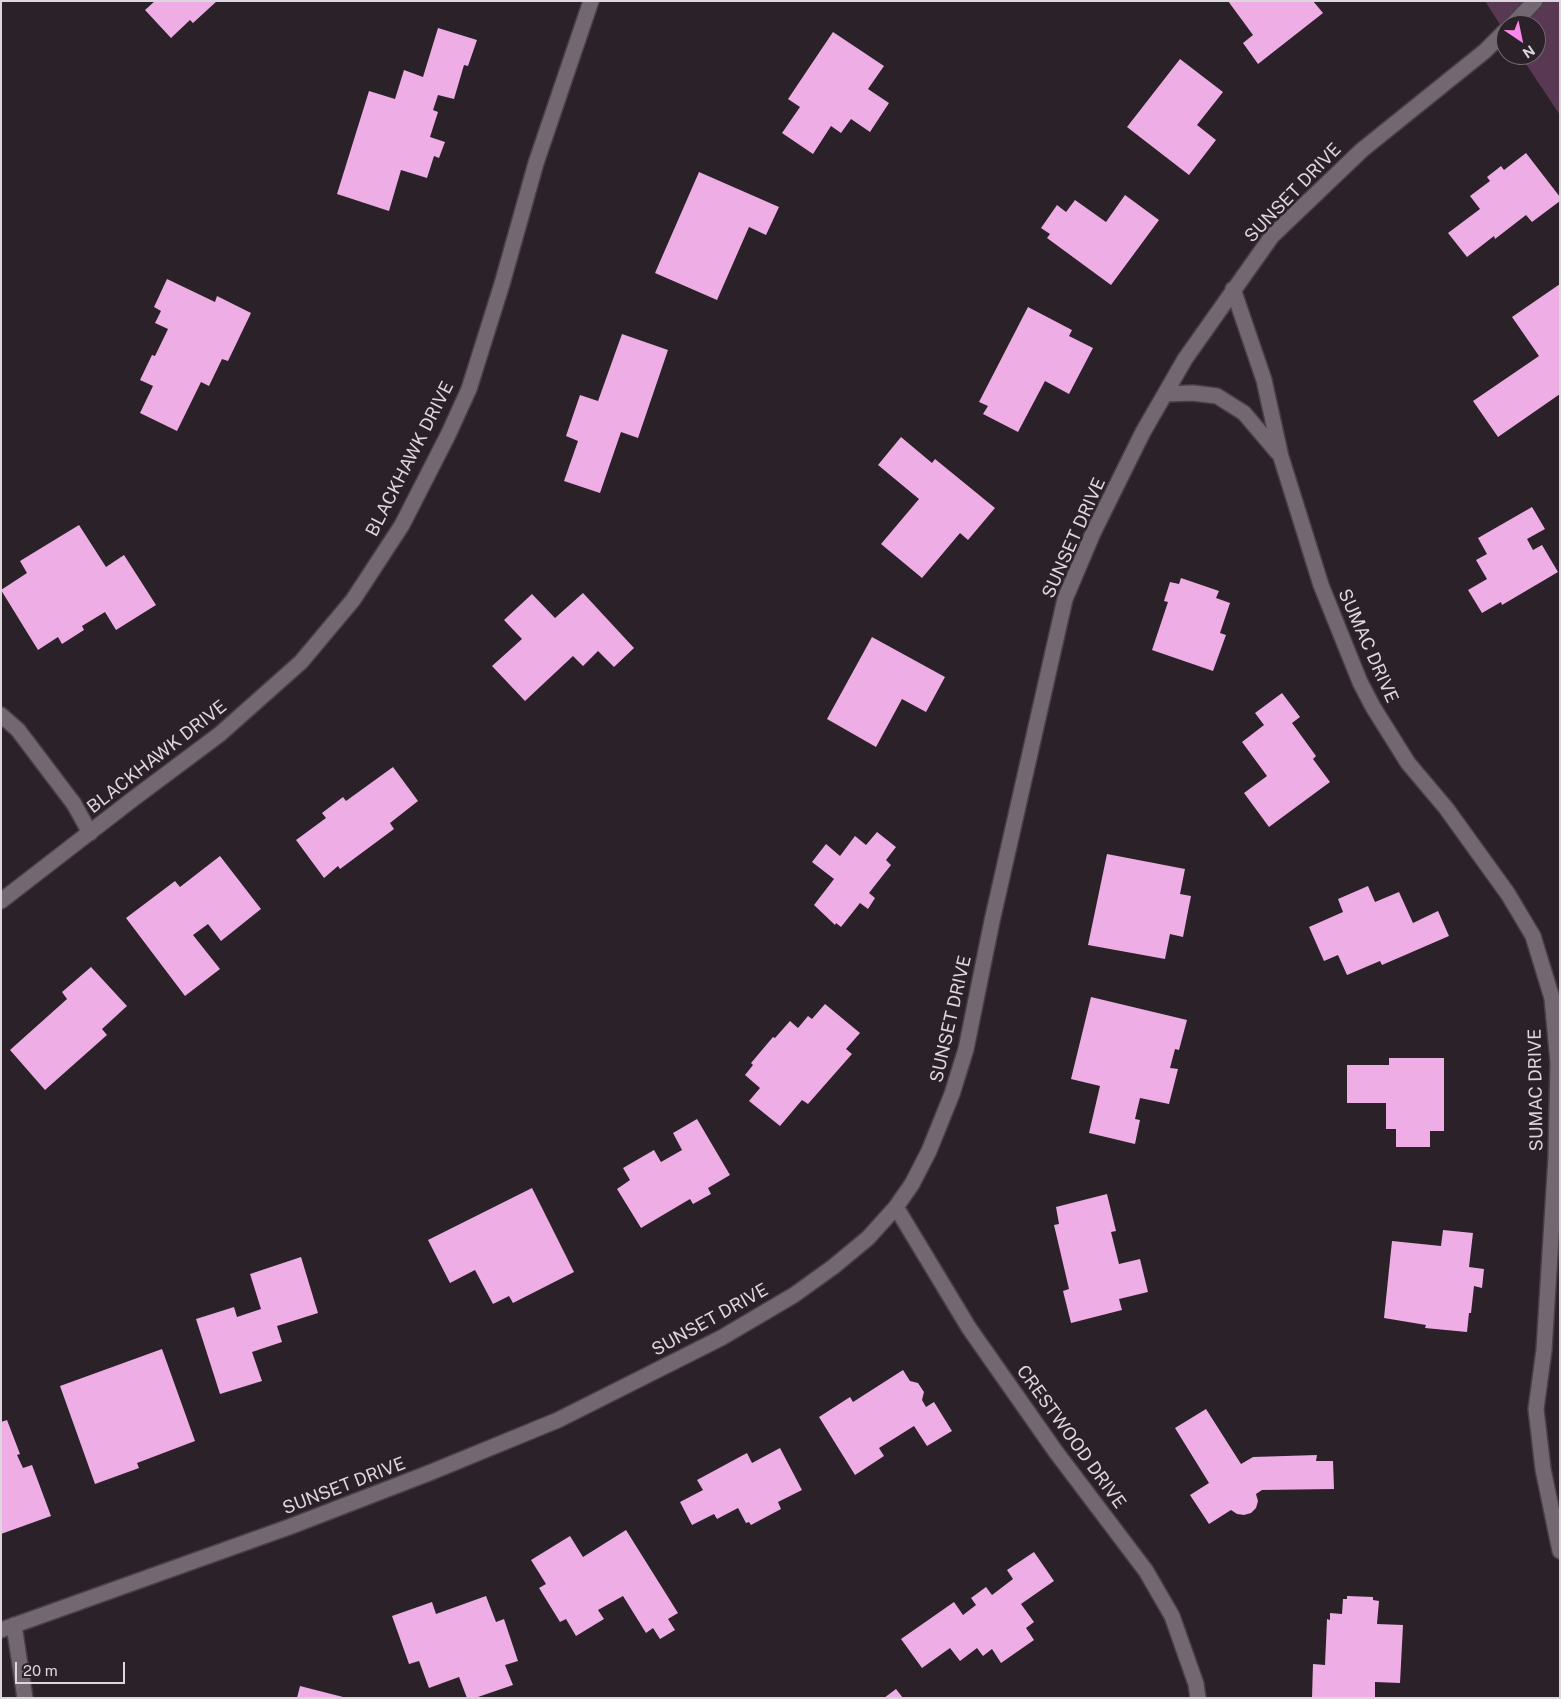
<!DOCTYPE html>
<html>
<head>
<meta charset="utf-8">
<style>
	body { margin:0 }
	#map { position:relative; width:1561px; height:1699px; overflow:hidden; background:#2b2129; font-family:"Public Sans",sans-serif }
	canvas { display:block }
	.frame { position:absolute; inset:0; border:2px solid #ddd6dc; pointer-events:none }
	.north { position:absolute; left:1496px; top:15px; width:50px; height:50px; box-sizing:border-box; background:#2b2129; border:1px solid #726971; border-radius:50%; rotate:146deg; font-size:14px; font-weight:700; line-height:20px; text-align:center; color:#ddd6dc }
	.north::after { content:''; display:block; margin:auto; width:18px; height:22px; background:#f888eb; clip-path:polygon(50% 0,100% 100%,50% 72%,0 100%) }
	.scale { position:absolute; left:15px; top:1662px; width:110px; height:22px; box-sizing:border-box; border:2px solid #ddd6dc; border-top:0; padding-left:6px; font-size:15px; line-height:18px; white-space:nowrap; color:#ddd6dc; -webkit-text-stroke:4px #2b2129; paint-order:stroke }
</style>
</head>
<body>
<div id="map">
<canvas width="1561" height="1699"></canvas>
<div class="frame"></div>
<div class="north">N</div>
<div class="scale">20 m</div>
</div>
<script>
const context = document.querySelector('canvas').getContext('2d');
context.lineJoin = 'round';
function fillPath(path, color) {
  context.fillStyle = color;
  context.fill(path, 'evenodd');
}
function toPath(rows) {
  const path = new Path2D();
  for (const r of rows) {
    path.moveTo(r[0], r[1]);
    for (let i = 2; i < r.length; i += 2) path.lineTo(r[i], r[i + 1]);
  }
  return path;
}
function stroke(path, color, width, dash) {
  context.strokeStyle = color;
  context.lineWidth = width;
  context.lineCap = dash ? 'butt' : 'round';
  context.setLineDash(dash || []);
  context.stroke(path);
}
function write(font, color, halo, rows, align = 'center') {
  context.font = font + ' "Public Sans",sans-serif';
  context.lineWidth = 5;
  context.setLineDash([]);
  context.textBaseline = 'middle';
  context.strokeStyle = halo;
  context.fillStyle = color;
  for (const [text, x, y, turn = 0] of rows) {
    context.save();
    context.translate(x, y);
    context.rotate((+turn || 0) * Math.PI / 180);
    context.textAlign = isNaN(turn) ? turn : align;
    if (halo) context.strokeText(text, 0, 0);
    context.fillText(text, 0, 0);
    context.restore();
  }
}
fillPath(toPath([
	[1485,1,1560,1,1560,115,1520,55,1536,55,1536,25,1506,25,1506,34]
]), '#593854');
fillPath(toPath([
	[155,1,217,1,193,23,190,20,171,38,145,10],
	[1228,1,1313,1,1323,13,1258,64,1243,43,1253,35],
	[438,28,477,40,468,66,464,65,454,99,438,95,433,110,438,112,430,137,445,142,439,158,434,156,427,178,401,170,389,211,337,194,369,91,395,99,404,70,423,77],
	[833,32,884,66,868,89,889,103,870,132,851,119,841,133,831,126,813,154,782,133,800,107,788,99],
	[1180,59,1223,92,1197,125,1216,140,1189,175,1127,127],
	[1526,153,1560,197,1560,201,1532,222,1526,215,1495,239,1494,236,1467,257,1448,233,1480,209,1470,196,1490,181,1487,177,1501,166,1504,170],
	[699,172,779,207,766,235,749,227,717,300,655,273],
	[1125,195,1159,220,1111,285,1047,238,1050,234,1041,228,1057,205,1066,212,1075,200,1106,222],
	[167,279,215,302,217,296,251,313,228,361,222,359,209,386,201,382,177,431,140,413,153,386,140,380,152,355,155,356,168,329,155,323,161,311,154,307],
	[1560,284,1560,394,1498,437,1473,401,1539,356,1512,317],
	[1028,307,1072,330,1069,336,1093,348,1069,394,1045,381,1018,432,983,414,988,406,979,402],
	[622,334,668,350,638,438,621,432,600,493,564,481,578,441,566,436,580,395,598,401],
	[901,437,932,463,935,459,995,508,968,540,960,533,922,578,881,544,919,499,878,465],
	[1532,507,1545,529,1527,539,1533,550,1542,545,1558,572,1502,605,1501,602,1482,613,1468,590,1487,579,1476,560,1487,554,1478,538],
	[79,525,106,567,124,555,156,605,116,630,105,612,82,626,84,630,62,644,58,637,38,650,1,590,27,573,20,561],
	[1181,578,1219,591,1216,598,1230,603,1220,633,1226,635,1213,671,1152,650,1168,602,1164,601,1170,582,1179,584],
	[583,593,634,648,614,667,598,651,583,666,573,656,525,701,492,666,522,639,504,620,532,594,555,618],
	[872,637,945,677,926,712,902,699,876,747,827,719],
	[1282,693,1300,717,1292,723,1316,756,1313,759,1330,782,1269,827,1244,793,1267,776,1242,742,1264,725,1255,713],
	[393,767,418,801,390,823,394,829,340,869,338,866,324,878,296,840,326,818,322,813,343,797,346,801],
	[877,832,896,847,886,860,891,865,869,893,875,898,868,909,860,903,841,927,836,923,835,925,814,905,834,879,812,862,826,844,840,856,855,836,866,845],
	[1107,854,1185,869,1180,894,1191,896,1183,937,1170,934,1165,959,1088,945],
	[220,856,261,909,221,941,208,924,193,935,220,969,185,996,126,918,175,881,180,887],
	[1368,886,1375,902,1399,892,1413,923,1438,911,1449,936,1382,965,1380,961,1347,975,1338,955,1324,961,1309,927,1343,912,1338,899],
	[91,967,127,1006,102,1029,107,1035,45,1090,10,1050,67,999,62,992],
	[1091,997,1187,1020,1179,1050,1175,1049,1170,1068,1178,1069,1169,1104,1140,1098,1135,1119,1140,1120,1135,1144,1089,1133,1100,1086,1071,1079],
	[825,1004,860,1033,846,1049,852,1054,808,1104,802,1100,780,1126,749,1101,760,1088,745,1075,753,1065,751,1063,773,1037,775,1038,790,1021,798,1028,808,1016,812,1019],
	[1389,1058,1444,1058,1444,1131,1430,1131,1430,1147,1396,1147,1396,1129,1386,1129,1386,1103,1347,1103,1347,1065,1389,1065],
	[697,1119,730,1175,708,1188,711,1194,693,1204,690,1199,641,1228,617,1189,630,1180,623,1168,654,1150,661,1162,682,1150,673,1133],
	[532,1188,574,1272,513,1303,509,1296,493,1304,475,1270,450,1283,428,1240],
	[1107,1194,1116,1231,1111,1232,1119,1264,1140,1259,1148,1292,1119,1299,1122,1310,1071,1323,1063,1291,1069,1289,1054,1225,1059,1224,1056,1207],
	[1443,1230,1473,1233,1469,1267,1484,1269,1482,1288,1474,1286,1471,1313,1469,1313,1467,1332,1425,1328,1426,1325,1384,1318,1392,1241,1441,1246],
	[301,1257,318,1313,277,1326,282,1342,252,1352,262,1381,220,1394,196,1319,234,1307,237,1317,261,1309,250,1274],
	[162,1349,195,1441,137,1463,139,1468,95,1484,60,1386],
	[903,1370,910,1381,918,1383,924,1392,922,1400,926,1407,934,1402,952,1431,927,1446,914,1426,879,1448,884,1456,855,1475,819,1417,850,1397,853,1402],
	[1206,1409,1241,1464,1253,1457,1317,1455,1316,1461,1333,1461,1334,1489,1262,1490,1256,1494,1258,1501,1256,1508,1251,1513,1244,1515,1237,1514,1231,1510,1209,1524,1190,1495,1209,1483,1175,1428],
	[7,1420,20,1454,17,1455,23,1468,32,1465,51,1516,1,1534,1,1422],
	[780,1448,802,1490,778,1502,781,1509,751,1525,749,1522,746,1523,738,1508,717,1519,714,1514,692,1525,680,1502,703,1490,697,1480,747,1453,752,1463],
	[626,1530,678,1613,668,1619,675,1630,660,1639,653,1628,646,1633,623,1596,598,1610,604,1619,576,1636,566,1619,560,1622,539,1588,546,1584,531,1560,570,1536,583,1557],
	[1034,1552,1054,1581,1021,1604,1034,1622,1026,1628,1034,1640,1001,1663,992,1649,983,1656,977,1648,960,1661,950,1648,922,1668,901,1639,954,1602,963,1615,976,1605,971,1598,986,1587,992,1595,1013,1579,1007,1570],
	[486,1596,496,1622,504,1619,518,1661,505,1665,513,1685,475,1698,467,1698,459,1677,429,1688,419,1661,409,1664,392,1616,432,1602,436,1614],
	[1347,1596,1373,1597,1373,1600,1379,1601,1377,1624,1403,1625,1400,1683,1375,1682,1375,1698,1312,1698,1313,1664,1325,1665,1327,1619,1330,1620,1330,1613,1342,1614,1343,1599,1347,1599],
	[300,1686,343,1697,342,1698,297,1698],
	[896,1689,903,1698,884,1698]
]), '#eeade4');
const minor = toPath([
	[1512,25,1535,1],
	[1233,289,1264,380,1281,457,1321,585,1360,682,1373,707,1408,763,1446,808,1508,894,1533,936,1552,998,1558,1062,1556,1157,1544,1350,1536,1409,1543,1469,1560,1551],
	[1165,394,1193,393,1217,396,1244,413,1278,453],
	[1,715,18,730,74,804,90,833],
	[1,901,133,799,220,734,301,662,353,600,402,525,448,435,469,389,502,284,536,163,591,1],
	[896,1207,969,1328,1056,1452,1146,1571,1172,1616,1196,1684,1198,1698],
	[14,1625,25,1698],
	[1,1630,289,1527,429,1473,558,1420,721,1338,794,1295,833,1267,868,1238,896,1207,912,1184,929,1151,952,1094,966,1049,992,921,1065,599,1093,533,1143,432,1185,359,1272,236,1362,150,1485,51,1506,30]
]);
stroke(minor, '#483f47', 18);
stroke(minor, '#736771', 15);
write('18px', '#ddd6dc', '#2b2129', [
	["SUNSET DRIVE",1293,193,-46],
	["BLACKHAWK DRIVE",410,459,-63],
	["SUNSET DRIVE",1074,538,-66],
	["SUMAC DRIVE",1368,646,66],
	["BLACKHAWK DRIVE",157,757,-38],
	["SUNSET DRIVE",951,1019,-77],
	["SUMAC DRIVE",1536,1090,-91],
	["SUNSET DRIVE",710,1320,-29],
	["CRESTWOOD DRIVE",1071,1437,54],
	["SUNSET DRIVE",344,1486,-21]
]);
</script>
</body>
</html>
